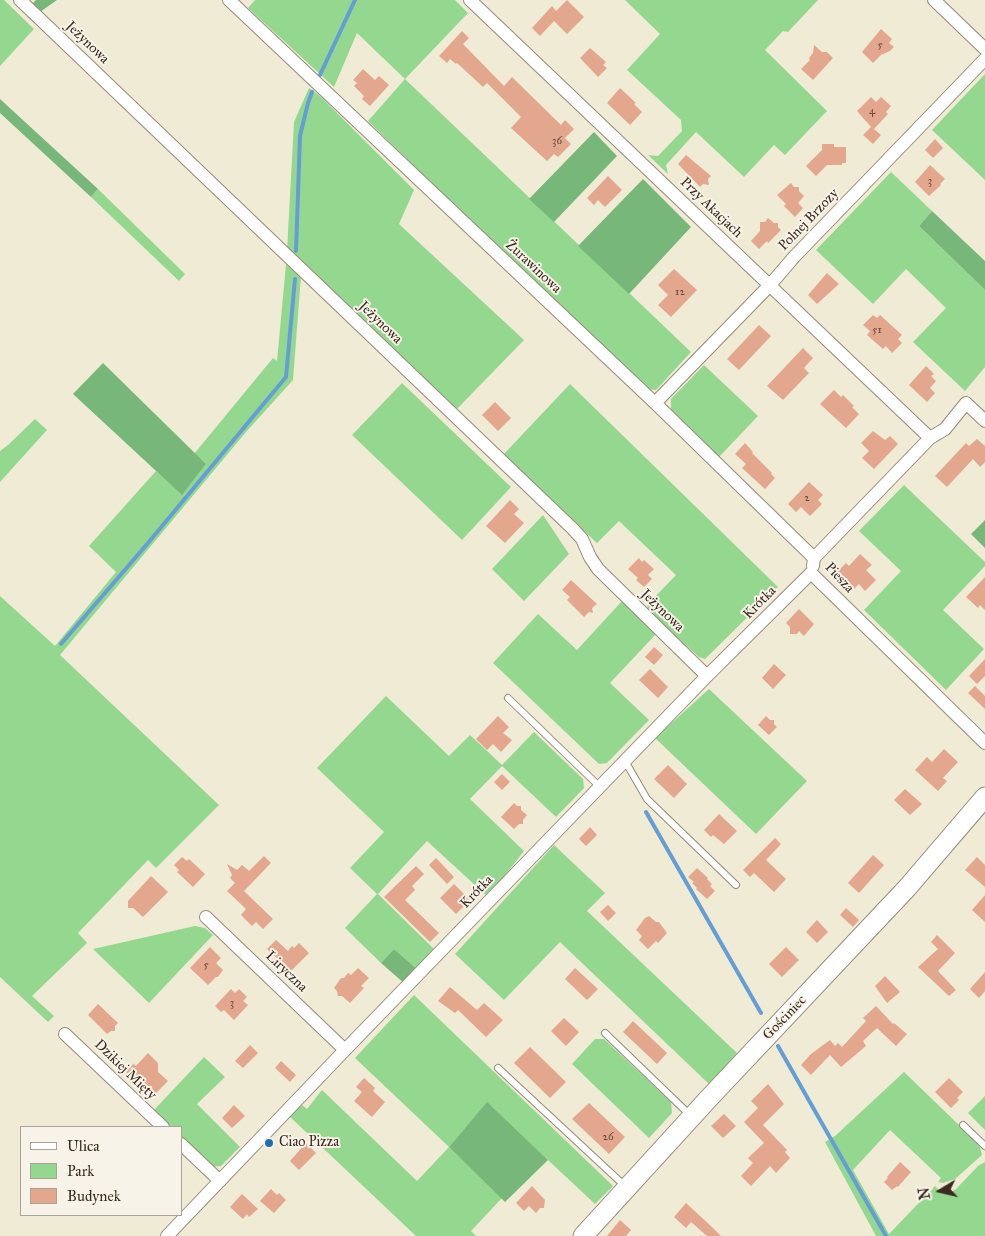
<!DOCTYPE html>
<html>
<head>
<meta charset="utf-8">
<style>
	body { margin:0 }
	#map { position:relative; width:985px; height:1236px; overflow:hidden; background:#f0ebd5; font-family:"IM FELL Great Primer",serif }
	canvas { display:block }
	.legend { position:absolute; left:20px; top:1126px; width:162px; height:90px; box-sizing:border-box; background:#f7f3e8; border:1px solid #aca397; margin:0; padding:6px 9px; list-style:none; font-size:15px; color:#3b2a1e }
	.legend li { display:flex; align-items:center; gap:10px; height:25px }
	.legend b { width:25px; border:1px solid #aca397 }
	.north { position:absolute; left:915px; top:1166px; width:50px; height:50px; -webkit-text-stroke:4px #f7f3e8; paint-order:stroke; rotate:261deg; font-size:14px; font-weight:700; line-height:20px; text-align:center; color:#3b2a1e }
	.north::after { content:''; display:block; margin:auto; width:18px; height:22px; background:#3b2a1e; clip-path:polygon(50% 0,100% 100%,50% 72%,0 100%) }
</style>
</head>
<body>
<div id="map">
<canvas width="985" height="1236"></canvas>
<ul class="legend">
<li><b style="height:6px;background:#fff"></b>Ulica</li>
<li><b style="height:14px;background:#94d890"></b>Park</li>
<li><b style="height:14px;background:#e3a78d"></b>Budynek</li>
</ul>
<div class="north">N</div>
</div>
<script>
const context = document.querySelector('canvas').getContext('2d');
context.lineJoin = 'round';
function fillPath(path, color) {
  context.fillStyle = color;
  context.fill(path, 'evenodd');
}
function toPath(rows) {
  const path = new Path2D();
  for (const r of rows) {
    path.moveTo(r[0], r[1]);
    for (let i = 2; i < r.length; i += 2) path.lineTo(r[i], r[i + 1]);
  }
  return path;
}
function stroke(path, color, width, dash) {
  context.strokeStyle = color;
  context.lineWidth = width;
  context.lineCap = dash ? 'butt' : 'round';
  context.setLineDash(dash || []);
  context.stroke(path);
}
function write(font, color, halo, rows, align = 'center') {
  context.font = font + ' "IM FELL Great Primer",serif';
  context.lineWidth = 4;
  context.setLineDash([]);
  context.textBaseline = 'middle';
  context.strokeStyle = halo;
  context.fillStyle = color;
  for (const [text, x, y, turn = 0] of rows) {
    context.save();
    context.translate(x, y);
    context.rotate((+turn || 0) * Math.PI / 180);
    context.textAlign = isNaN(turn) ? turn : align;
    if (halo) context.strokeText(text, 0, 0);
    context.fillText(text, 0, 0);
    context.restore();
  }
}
fillPath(toPath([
	[0,0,4,0,34,29,0,66],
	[255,0,455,0,468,13,405,79,691,352,656,390,648,389,448,199,368,121,405,79,357,33,334,87,248,8],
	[625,0,818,0,788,32,783,31,765,50,827,111,785,155,774,145,744,177,696,132,666,165,668,174,648,155,658,156,682,131,681,120,627,70,660,34],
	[985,74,985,180,932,130],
	[309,88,320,96,414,190,399,224,524,340,456,410,287,251,294,122],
	[891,172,932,211,919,226,985,290,985,367,965,391,913,342,946,308,906,269,873,304,816,250],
	[98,189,185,274,179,281,91,197],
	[286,264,301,276,293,380,246,432,60,655,219,805,156,868,148,860,78,933,87,943,32,996,54,1016,48,1022,0,977,0,596,55,646,116,572,89,546,156,471,182,494,206,464,194,454,273,358,277,361],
	[704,365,758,416,719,457,671,411,671,399],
	[402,383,511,487,462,540,352,435],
	[570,384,778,587,705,659,699,657,647,610,648,604,676,575,619,521,597,543,503,455],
	[35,419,47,430,0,482,0,451,8,445],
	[904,485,985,562,985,566,943,610,984,649,946,690,864,610,901,571,859,531],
	[543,515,569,554,524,601,492,569],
	[622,601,656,634,610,683,649,720,607,763,599,764,493,663,538,614,577,650],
	[709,689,807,781,756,834,655,738],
	[386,696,449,756,470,735,502,765,534,732,583,779,584,788,556,817,502,766,470,799,524,851,488,897,427,841,378,894,434,949,418,970,394,949,381,963,345,928,377,894,350,868,384,832,317,768],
	[554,845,605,893,587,911,737,1053,709,1084,560,942,504,1000,455,954],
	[195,926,205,928,213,935,149,1003,93,949],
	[414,995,613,1186,595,1204,487,1103,449,1147,502,1198,471,1231,476,1236,416,1236,289,1116,302,1105,307,1109,322,1090,417,1181,449,1147,355,1058],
	[595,1039,604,1039,671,1102,672,1113,649,1138,572,1064],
	[204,1057,225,1077,197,1104,240,1147,221,1166,211,1167,181,1138,181,1127,170,1127,153,1111],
	[904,1072,959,1125,980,1147,982,1155,955,1179,943,1183,938,1182,941,1178,890,1130,853,1170,889,1234,935,1186,940,1191,951,1192,956,1189,978,1166,985,1162,985,1236,876,1236,825,1142,835,1136],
	[985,1096,985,1130,968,1113]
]), '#94d890');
fillPath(toPath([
	[36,0,57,0,40,12,32,4],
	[0,99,98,189,91,197,0,113],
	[594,132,617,156,554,222,529,199],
	[643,179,691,227,629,294,578,246],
	[932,211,985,261,985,290,919,226],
	[103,363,206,464,182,495,73,394],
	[985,520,985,548,971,534],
	[394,949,418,970,405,984,381,963],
	[487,1102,548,1160,505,1202,449,1147]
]), '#77b87a');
stroke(toPath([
	[319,77,355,0],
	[296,251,300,136,308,103,312,92],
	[61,644,148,543,286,377,295,279],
	[646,812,761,1013],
	[778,1046,886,1236]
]), '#659ed4', 4);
fillPath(toPath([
	[567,0,584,17,567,34,554,21,540,36,532,28,552,6,556,11],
	[881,29,892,39,889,43,894,47,890,51,881,55,873,63,862,52],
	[462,31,469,38,463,44,504,86,512,77,561,125,565,120,574,129,565,138,571,144,558,157,554,154,547,161,511,128,521,117,487,83,483,87,457,63,456,64,450,59,447,63,439,56],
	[814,45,822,52,827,52,833,58,813,80,801,69,810,60,809,58,813,53],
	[590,48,606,62,603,65,607,68,598,77,580,58],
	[363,69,375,80,379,76,389,85,370,106,362,99,364,96,354,86,357,83,353,80],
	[620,88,636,103,634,104,642,112,630,125,607,103],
	[871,97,876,102,881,97,891,106,886,112,888,114,874,129,881,135,873,144,863,135,871,127,857,111],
	[935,139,943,148,933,158,925,150],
	[822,144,834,144,834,147,846,147,846,163,842,163,842,165,827,165,816,176,806,166,822,150],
	[686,155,711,176,708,179,709,185,703,184,700,187,678,164],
	[930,165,945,179,940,184,941,185,929,196,915,182],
	[608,176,622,190,605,207,598,200,594,205,587,198],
	[791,183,794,187,799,187,799,191,804,196,798,203,803,208,795,217,784,206,786,204,777,195],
	[768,218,774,223,778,223,778,227,781,230,768,243,767,241,759,249,751,241,760,231,760,222,765,222],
	[674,269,697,290,671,317,658,305,668,295,658,285],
	[827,273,839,284,817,304,808,295],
	[873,315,877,318,880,315,902,335,898,339,902,343,892,353,886,346,883,349,867,335,870,331,863,325],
	[759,325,771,336,739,370,727,359],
	[803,348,813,358,804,368,809,373,783,400,767,386],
	[926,366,934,374,931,376,936,381,930,388,935,393,927,402,909,385],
	[834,390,841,397,843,395,854,406,852,407,859,414,846,428,820,404],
	[495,402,511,418,498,431,482,415],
	[873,431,885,440,890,436,898,444,874,469,862,458,869,451,861,443],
	[977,439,985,446,985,462,980,467,973,459,947,487,935,476,966,443,969,446],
	[745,443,753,452,752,453,772,473,771,474,775,478,765,489,742,468,746,464,735,454],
	[809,482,823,495,818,500,822,504,810,516,801,507,796,512,788,504],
	[510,500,519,509,514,514,524,523,505,543,486,526],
	[860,554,872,565,866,570,876,580,865,591,859,584,854,589,837,572,846,563,849,566],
	[639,558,642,562,644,560,654,569,648,575,652,579,644,587,636,580,638,578,628,569],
	[985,577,985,610,980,605,978,608,966,597],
	[571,580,597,604,592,608,593,613,589,612,584,617,567,600,570,597,562,590],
	[799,609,814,624,804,636,799,631,797,634,790,634,790,627,786,623],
	[654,647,663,655,654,665,645,657],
	[985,659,985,676,977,684,969,676],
	[774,664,786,675,773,689,762,678],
	[650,669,668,687,658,698,639,680],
	[975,686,985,696,985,709,968,693],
	[498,716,509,727,503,733,512,740,501,752,493,744,487,750,476,739],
	[766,716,770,720,774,720,774,724,777,727,769,735,758,725],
	[944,749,958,762,943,778,947,781,938,791,915,770,927,757,932,762],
	[668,765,687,784,674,798,654,779],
	[502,774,510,782,502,790,494,782],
	[905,789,922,804,910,815,894,800],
	[514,803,517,806,521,806,521,810,527,815,523,820,523,824,519,824,514,829,501,817],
	[719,814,737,831,724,844,713,835,711,837,704,830],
	[590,827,597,835,586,846,579,839],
	[775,838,781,844,766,860,786,879,774,892,754,873,750,877,743,870],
	[873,855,884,865,859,893,848,883],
	[264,856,271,863,244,891,273,919,263,929,256,922,252,926,241,915,246,909,227,891,235,883,230,878,232,875,227,864,237,870,242,865,249,871],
	[182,857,187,861,189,859,205,874,193,887,177,872,179,870,174,865],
	[977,857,985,865,985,887,965,870],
	[436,858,454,877,447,884,429,865],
	[416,866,424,874,412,886,415,890,405,900,439,933,430,942,384,897],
	[697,868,708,878,707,879,712,884,710,886,715,891,707,899,696,889,697,888,692,883,694,882,688,877],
	[151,876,168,892,143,917,133,908,128,908,128,901],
	[454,884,470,900,456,914,440,898],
	[985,895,985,922,972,910],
	[608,905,616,913,608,921,600,912],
	[846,908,859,920,853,927,840,915],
	[649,916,656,922,659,922,667,933,658,943,656,941,648,949,639,940,642,936,636,930,645,918],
	[817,920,828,932,817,943,806,932],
	[937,935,955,953,938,971,956,990,949,996,918,967,938,949,931,942],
	[276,940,288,951,292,946,294,948,299,943,309,953,291,971,267,949],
	[210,947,221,958,216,963,223,970,218,977,216,977,208,985,190,968],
	[786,947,799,960,782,977,769,964],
	[358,968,369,978,361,986,364,988,350,1003,342,996,338,996,337,991,334,988,341,978,344,978,348,973,351,975],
	[575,968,598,989,587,1000,565,979],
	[985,972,985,991,979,998,970,989],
	[885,976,900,992,887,1003,875,986],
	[450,987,477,1010,484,1003,503,1020,486,1037,458,1010,455,1013,438,1001],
	[231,989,235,993,239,989,247,997,243,1001,248,1005,234,1020,224,1010,221,1012,215,1006],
	[98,1004,118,1023,115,1026,115,1031,111,1031,107,1034,88,1015],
	[876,1006,893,1024,894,1023,907,1034,896,1046,877,1028,863,1041,866,1046,841,1067,830,1055,811,1075,801,1065,811,1054,830,1040,835,1046,838,1043,842,1047,866,1021,863,1018],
	[564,1018,579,1032,566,1046,551,1031],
	[633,1021,667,1053,657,1064,623,1032],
	[250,1045,258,1053,243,1068,235,1061],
	[530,1047,566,1082,550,1098,514,1063],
	[148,1053,158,1063,158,1072,168,1081,154,1095,145,1086,143,1088,126,1072,133,1064,136,1066],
	[281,1061,296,1075,290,1082,275,1068],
	[364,1078,375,1088,373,1091,385,1102,372,1117,354,1101,362,1092,356,1087],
	[949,1078,963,1092,957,1098,959,1100,951,1108,935,1092],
	[768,1084,784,1104,763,1125,787,1150,785,1152,790,1158,776,1173,770,1166,751,1186,741,1176,753,1163,748,1158,764,1143,744,1122,758,1108,751,1101],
	[589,1103,625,1137,609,1154,572,1119],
	[234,1105,245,1116,232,1128,222,1118],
	[724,1114,736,1126,723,1138,711,1126],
	[306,1143,316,1153,299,1170,290,1161],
	[900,1162,911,1172,898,1187,897,1186,892,1190,884,1182,888,1178,887,1177],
	[532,1186,545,1200,544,1208,540,1208,536,1213,529,1206,524,1211,516,1203],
	[271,1189,277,1195,279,1193,286,1200,274,1213,260,1201],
	[242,1194,258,1209,249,1217,247,1214,243,1219,230,1207],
	[686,1203,712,1227,721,1236,707,1236,691,1222,686,1228,674,1217],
	[620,1220,631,1230,626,1236,607,1236]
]), '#e3a78d');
const lane = toPath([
	[508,698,600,787],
	[625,761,647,799,736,885],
	[605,1033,691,1116],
	[498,1068,626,1187],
	[963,1125,985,1146]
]);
const street = toPath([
	[20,0,573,529,582,539,590,557,598,569,707,676],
	[229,0,655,403,814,558],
	[470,0,930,438],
	[934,0,985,49],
	[655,403,770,285,794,257,985,59],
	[813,566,814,558,930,438,945,429,966,403,985,421],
	[811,573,985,743],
	[206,917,345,1050],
	[65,1034,163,1127],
	[181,1144,220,1181],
	[167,1236,345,1050,707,676,811,573]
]);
const secondary = toPath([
	[583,1236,710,1097,907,888,985,797]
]);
stroke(lane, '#968a7a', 8);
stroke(street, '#968a7a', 14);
stroke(secondary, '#968a7a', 21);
stroke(lane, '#fff', 6);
stroke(street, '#fff', 12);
stroke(secondary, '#fff', 19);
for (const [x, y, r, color] of [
	[269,1143,5,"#1f6fb2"]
]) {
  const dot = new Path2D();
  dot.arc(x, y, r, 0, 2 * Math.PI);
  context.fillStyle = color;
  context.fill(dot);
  stroke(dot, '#f7f3e8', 2);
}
write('11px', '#65493a', null, [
	["5",880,45],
	["4",872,111],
	["36",557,141],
	["3",930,181],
	["12",680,292],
	["51",877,330],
	["2",807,498],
	["5",206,965],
	["3",232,1003],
	["26",608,1137]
]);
write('14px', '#3b2a1e', '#f7f3e8', [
	["Jeżynowa",87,43,44],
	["Przy Akacjach",711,208,44],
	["Polnej Brzozy",809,220,-46],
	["Żurawinowa",533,267,43],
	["Jeżynowa",380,323,44],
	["Piesza",839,578,47],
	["Krótka",760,603,-45],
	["Jeżynowa",662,611,44],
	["Krótka",477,892,-46],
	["Liryczna",286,972,44],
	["Gościniec",785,1018,-46],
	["Dzikiej Mięty",125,1070,44]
]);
write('14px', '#3b2a1e', '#f7f3e8', [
	["Ciao Pizza",279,1143]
], 'left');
</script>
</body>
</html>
